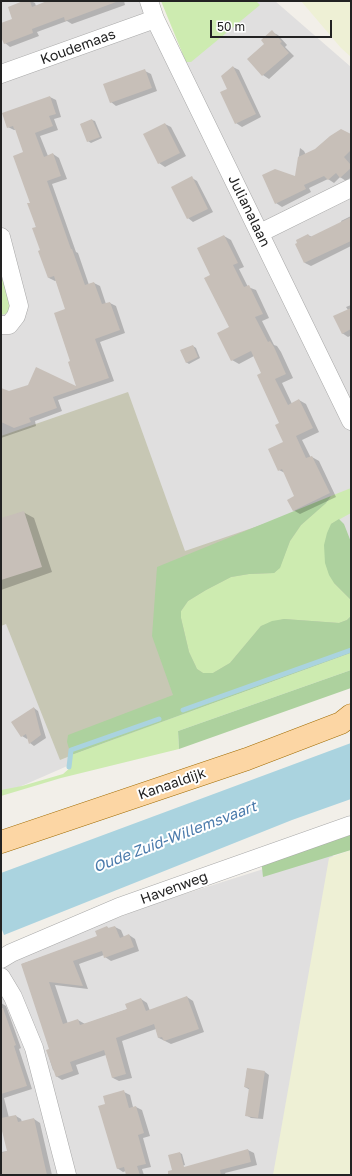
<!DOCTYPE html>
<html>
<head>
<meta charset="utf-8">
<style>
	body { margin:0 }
	#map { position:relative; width:352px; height:1176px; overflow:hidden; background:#f2efe9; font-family:"Golos Text",sans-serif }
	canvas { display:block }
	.frame { position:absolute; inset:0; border:2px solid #222; pointer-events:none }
	.scale { position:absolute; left:210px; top:20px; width:122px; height:18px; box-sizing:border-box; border:2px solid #222; border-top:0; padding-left:5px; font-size:12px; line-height:14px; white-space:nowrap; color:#222; -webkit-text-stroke:3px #fff; paint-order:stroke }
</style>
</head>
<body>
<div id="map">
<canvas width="352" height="1176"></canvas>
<div class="frame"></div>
<div class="scale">50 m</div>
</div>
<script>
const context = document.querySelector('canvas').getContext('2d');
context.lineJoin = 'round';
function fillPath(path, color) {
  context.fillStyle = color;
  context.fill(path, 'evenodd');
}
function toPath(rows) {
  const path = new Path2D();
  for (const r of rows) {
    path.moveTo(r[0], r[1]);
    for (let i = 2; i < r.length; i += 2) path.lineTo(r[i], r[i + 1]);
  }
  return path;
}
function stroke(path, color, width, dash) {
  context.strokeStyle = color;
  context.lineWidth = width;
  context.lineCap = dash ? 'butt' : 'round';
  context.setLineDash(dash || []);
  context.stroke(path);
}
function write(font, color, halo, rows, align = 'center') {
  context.font = font + ' "Golos Text",sans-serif';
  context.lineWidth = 4;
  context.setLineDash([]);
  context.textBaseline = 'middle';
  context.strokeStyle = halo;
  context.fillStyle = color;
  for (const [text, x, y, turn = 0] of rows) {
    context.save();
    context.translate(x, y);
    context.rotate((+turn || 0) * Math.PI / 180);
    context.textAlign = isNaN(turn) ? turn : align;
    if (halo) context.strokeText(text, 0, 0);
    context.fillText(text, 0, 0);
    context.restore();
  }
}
fillPath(toPath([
	[1,1,154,1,178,55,239,1,275,1,351,67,351,642,1,795],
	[333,847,332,883,283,1175,1,1175,1,969,12,959,156,903]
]), '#e0dfdf');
fillPath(toPath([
	[128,392,185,551,331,501,351,552,351,644,60,760,6,624,1,626,1,436]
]), '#c7c7b4');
fillPath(toPath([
	[301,1,351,1,351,57,341,48],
	[351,850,351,1175,273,1175,329,858]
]), '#eef0d5');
fillPath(toPath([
	[161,1,256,1,260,5,191,62,186,62],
	[1,268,12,310,9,313,1,315],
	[351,488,351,513,331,524,334,583,351,600,351,616,347,620,339,623,284,619,261,626,230,663,213,673,203,673,197,669,189,652,181,618,181,611,188,601,206,590,231,577,249,574,274,573,280,567,290,541,301,525,326,503,331,496],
	[351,653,351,670,178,731,179,749,61,778,1,796,1,790,22,786,63,774,71,767,71,755]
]), '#cdebb0');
fillPath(toPath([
	[331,496,326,503,301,525,290,541,280,568,274,573,249,574,231,577,206,590,188,601,181,611,181,618,189,652,197,669,203,673,213,673,230,663,261,626,272,621,284,619,339,623,347,620,351,616,351,653,71,755,67,742,68,735,173,695,152,636,157,567],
	[339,519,344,524,351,542,351,600,334,583,329,575,325,563,324,545,327,533,331,524],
	[351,670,351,688,179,749,178,731],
	[351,826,351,850,263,877,261,859]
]), '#add19e');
fillPath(toPath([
	[351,743,351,799,292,820,4,935,1,927,1,873]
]), '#aad3df');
fillPath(toPath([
	[25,1,31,1,35,3,36,6,50,1,124,1,125,5,72,24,67,21,37,32,39,36,10,47,5,43,1,34,1,25,13,20],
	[272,32,278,35,287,45,285,47,294,56,269,79,263,75,248,59,265,44],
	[233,67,239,70,261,117,242,127,236,123,229,89],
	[145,71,151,74,157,91,116,106,111,102],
	[50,97,56,100,61,117,54,119,58,130,40,136,48,156,53,154,59,158,67,179,52,184,76,252,78,253,89,285,94,283,100,286,106,304,110,303,116,306,125,333,100,342,114,381,58,400,62,411,35,421,36,426,1,438,1,389,9,392,78,388,71,362,67,310,57,280,55,281,49,278,40,252,41,251,31,203,24,153,17,129,14,130,8,127],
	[92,120,95,121,102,138,91,143,88,141,81,124],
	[165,124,171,127,186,156,165,167,159,163],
	[351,135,351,177,346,181,340,177,334,183,328,179,309,188,311,192,282,207,276,203,296,178,300,148,304,151,307,157],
	[192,178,197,181,213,212,193,222,188,218],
	[351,216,351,246,311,266,305,263,308,235,312,237,342,223,341,221],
	[224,236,231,240,244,267,239,269,248,287,256,290,269,318,262,321,274,345,277,346,281,352,293,378,282,383,292,404,299,400,306,404,319,432,302,440,311,458,312,457,319,461,336,497,300,514,293,510,296,497,285,473,279,470,285,442,281,423,263,373,254,356,239,364,232,360,231,328,211,275],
	[351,305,351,337,350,336,348,337,342,333,348,310,346,307],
	[193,346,196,348,200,358,189,364,186,362],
	[23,512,34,518,52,572,1,590,1,519],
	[34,708,38,711,46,738,34,746,30,743,28,738,27,739,22,736],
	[107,927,110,929,115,927,121,930,124,937,129,935,135,939,139,951,111,961,105,957,104,955,79,964,88,989,55,985,68,1024,78,1020,85,1024,128,1009,141,999,147,1003,150,1011,187,997,193,1001,204,1032,171,1044,159,1038,156,1029,122,1041,132,1078,119,1081,113,1078,106,1055,76,1065,79,1074,62,1080,56,1076,55,1071,53,1070,47,1051,50,1050,22,964,98,937],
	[1,1003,6,1006,21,1048,19,1049,32,1089,4,1098,9,1118,16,1116,21,1119,22,1122,34,1119,40,1123,52,1175,2,1175,1,1152,8,1151,3,1130,1,1129],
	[247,1069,265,1072,269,1075,263,1119,251,1118,246,1115,250,1090,245,1087],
	[124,1092,130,1095,133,1107,136,1107,142,1110,150,1136,143,1138,151,1167,142,1169,144,1175,127,1175,126,1171,123,1172,117,1168,107,1104],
	[248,1150,254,1153,257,1165,225,1173,226,1175,206,1175],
	[180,1153,182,1154,185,1165,175,1168]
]), '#0003');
stroke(toPath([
	[183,710,351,650],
	[69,767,71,750,159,719]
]), '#aad3df', 5);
fillPath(toPath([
	[23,1,30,1,32,7,47,1,116,1,116,2,65,21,64,17,32,29,33,33,4,44,1,37,1,23,12,19,8,7],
	[272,30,282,42,280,43,289,53,262,76,247,59,264,44,261,40],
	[233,66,256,114,235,124,220,92,227,89,221,76],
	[145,69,152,88,110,103,103,84],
	[50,96,56,114,49,116,53,126,35,133,44,157,53,153,61,176,47,181,71,249,72,249,85,285,94,282,102,304,110,302,120,330,95,339,109,378,53,397,57,408,29,418,31,422,14,428,1,422,1,388,9,391,28,385,36,367,76,386,68,362,70,361,54,313,65,309,54,276,48,278,38,251,40,250,32,228,36,227,27,203,30,203,13,156,23,152,15,129,14,129,13,126,7,128,2,113],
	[92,119,100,137,87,142,80,124],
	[165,123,180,153,158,164,143,134],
	[341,129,351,134,351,150,344,157,351,165,351,168,340,178,336,173,328,180,324,176,304,185,306,189,275,204,262,175,275,169,295,176,298,157,315,149,330,136],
	[192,176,208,209,187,219,171,187],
	[351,217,351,241,304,263,295,244,297,243,296,240,308,234,310,237],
	[224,235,238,263,233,265,244,287,249,285,263,314,255,317,268,342,270,341,274,347,286,374,275,379,288,405,299,399,313,428,296,436,306,458,312,456,330,493,293,511,287,500,294,496,282,469,278,471,268,449,283,442,275,425,279,423,257,375,261,373,251,351,231,361,217,333,229,327,204,278,210,275,197,248],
	[351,308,351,329,342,334,333,316],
	[193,345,198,357,186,363,180,350],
	[24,511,42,567,1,580,1,518],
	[34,707,41,735,29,744,26,734,21,737,11,722],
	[107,926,108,928,115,926,120,938,129,934,134,947,104,958,102,951,73,961,83,986,49,982,63,1024,78,1019,80,1025,127,1009,125,1004,141,998,146,1011,187,996,199,1029,164,1041,162,1037,158,1038,154,1024,116,1038,126,1074,112,1078,104,1050,70,1062,73,1071,56,1077,46,1050,49,1049,21,964,97,936,95,931],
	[1,1008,3,1008,16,1045,14,1046,27,1086,1,1094],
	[247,1068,265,1071,258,1118,245,1116,249,1088,244,1087],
	[124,1090,129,1108,136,1106,144,1133,138,1135,146,1164,137,1166,140,1175,126,1175,124,1167,117,1169,99,1109,98,1106,105,1104,103,1096],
	[16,1115,18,1122,34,1118,47,1175,1,1175,1,1153,7,1151,1,1127,1,1118],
	[248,1149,251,1162,220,1170,221,1175,168,1175,168,1171,172,1170,168,1155,180,1152,184,1167]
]), '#c7bfb8');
const minor = toPath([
	[149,1,155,19,351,421],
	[1,74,155,19],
	[260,233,351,188],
	[1,237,19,306,16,316,9,325,1,325],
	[1,959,11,953,119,907,351,825],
	[1,977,13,997,34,1048,67,1175]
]);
const major = toPath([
	[1,842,247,759,341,723,351,715]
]);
stroke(minor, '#a9a9a9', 19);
stroke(major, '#a06b00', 23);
stroke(minor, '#fff', 18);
stroke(major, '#fcd6a4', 22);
write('14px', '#222', '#fff', [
	["Koudemaas",78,47,-20],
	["Julianalaan",249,211,64],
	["Kanaaldijk",172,784,-19],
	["Havenweg",174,888,-20]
]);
write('italic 15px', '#4a7aab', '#fff', [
	["Oude Zuid-Willemsvaart",175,837,-21]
]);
</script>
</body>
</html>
